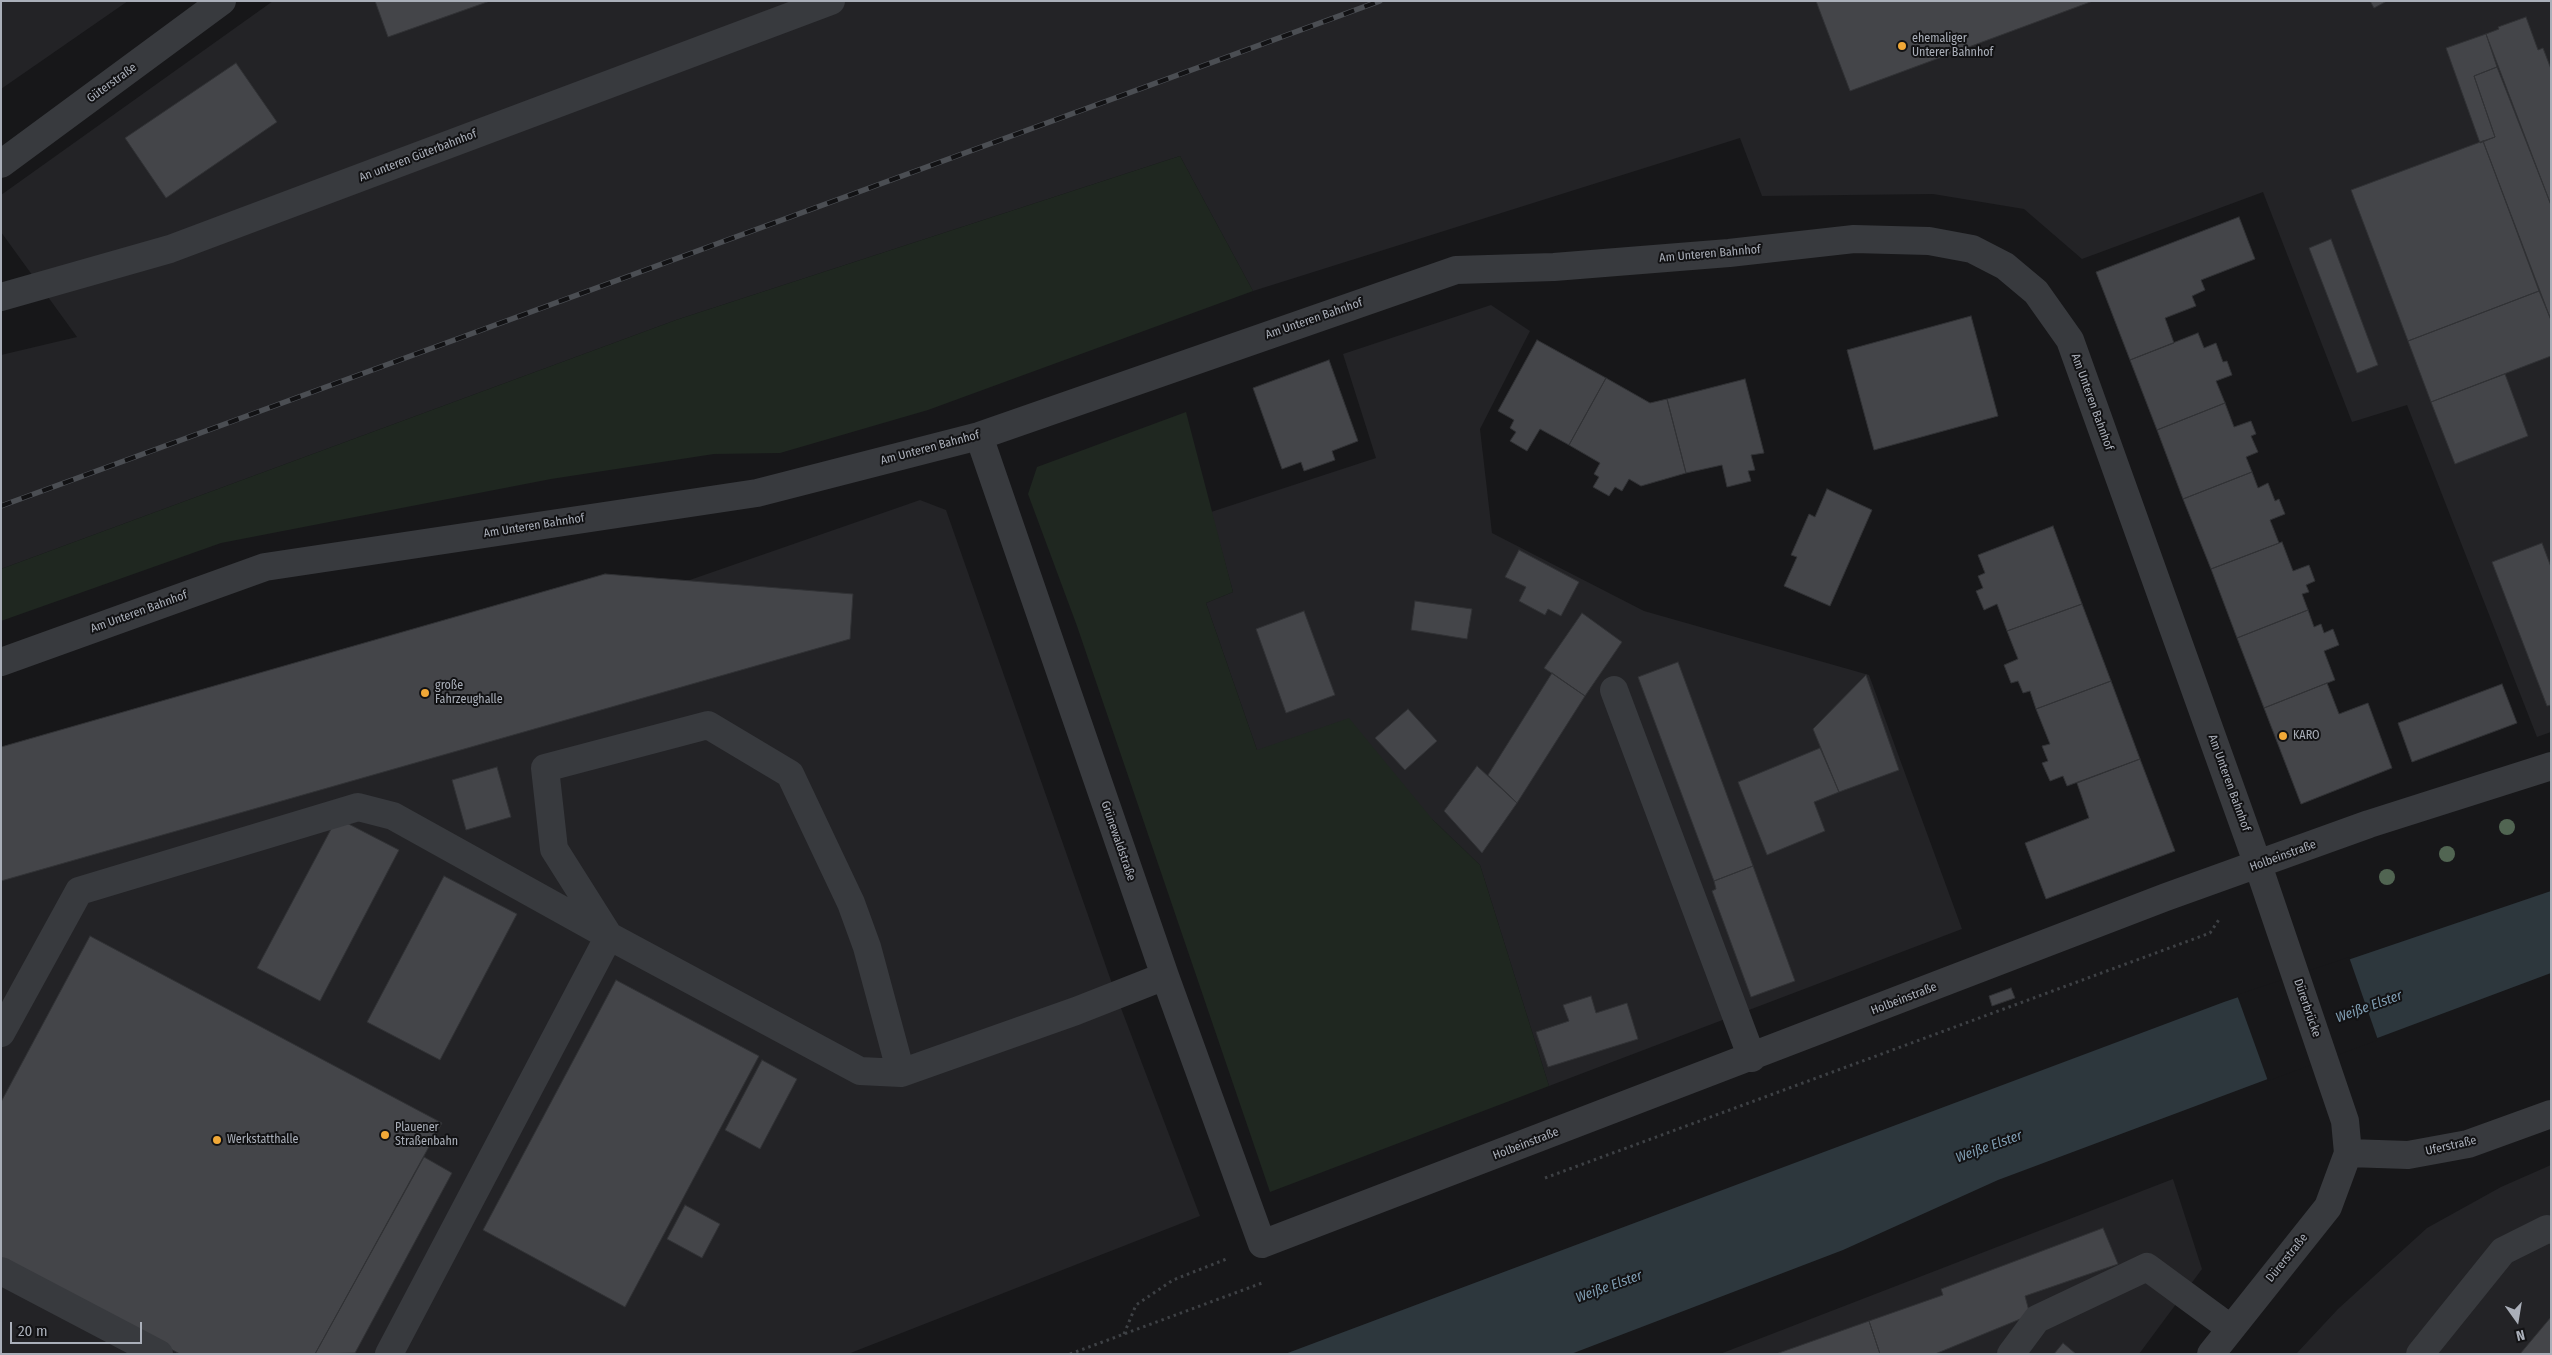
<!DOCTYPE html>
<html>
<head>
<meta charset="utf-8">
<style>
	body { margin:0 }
	#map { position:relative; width:2552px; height:1355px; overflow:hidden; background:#171719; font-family:"Fira Sans Condensed",sans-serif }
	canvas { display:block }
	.frame { position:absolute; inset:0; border:2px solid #aaafb9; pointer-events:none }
	.north { position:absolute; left:2492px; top:1295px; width:50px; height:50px; -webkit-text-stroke:4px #121214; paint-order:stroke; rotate:167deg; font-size:14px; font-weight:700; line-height:20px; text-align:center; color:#aaafb9 }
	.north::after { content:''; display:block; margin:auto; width:18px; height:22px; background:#aaafb9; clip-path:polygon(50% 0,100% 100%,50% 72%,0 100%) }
	.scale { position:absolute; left:10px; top:1322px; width:132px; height:22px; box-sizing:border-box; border:2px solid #aaafb9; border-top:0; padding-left:6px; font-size:15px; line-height:18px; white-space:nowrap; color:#aaafb9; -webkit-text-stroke:4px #121214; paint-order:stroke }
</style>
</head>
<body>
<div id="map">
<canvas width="2552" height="1355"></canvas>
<div class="frame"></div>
<div class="north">N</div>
<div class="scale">20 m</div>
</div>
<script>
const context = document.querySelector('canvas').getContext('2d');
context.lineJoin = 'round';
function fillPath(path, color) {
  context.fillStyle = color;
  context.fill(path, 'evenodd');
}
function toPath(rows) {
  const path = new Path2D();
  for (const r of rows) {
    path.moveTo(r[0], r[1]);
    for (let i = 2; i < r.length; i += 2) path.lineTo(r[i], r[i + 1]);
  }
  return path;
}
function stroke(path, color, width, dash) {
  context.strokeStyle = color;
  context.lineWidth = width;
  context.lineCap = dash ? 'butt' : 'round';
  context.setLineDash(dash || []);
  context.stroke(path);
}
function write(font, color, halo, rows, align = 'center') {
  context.font = font + ' "Fira Sans Condensed",sans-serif';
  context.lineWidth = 4;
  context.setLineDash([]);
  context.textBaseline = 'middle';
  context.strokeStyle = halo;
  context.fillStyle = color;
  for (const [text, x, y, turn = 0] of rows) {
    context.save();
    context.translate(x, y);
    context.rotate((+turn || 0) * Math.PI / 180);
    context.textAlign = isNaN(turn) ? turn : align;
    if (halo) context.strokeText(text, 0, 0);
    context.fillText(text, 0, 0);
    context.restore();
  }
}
fillPath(toPath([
	[1,1,128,1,1,89],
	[273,1,2551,1,2551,732,2537,737,2407,405,2352,422,2263,192,2082,259,2024,209,1933,194,1762,196,1740,138,1253,291,1180,156,676,320,1,569,1,355,77,337,1,232,1,195],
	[1491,305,1530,331,1480,429,1492,533,1644,611,1869,675,1962,929,1549,1086,1480,865,1433,820,1257,750,1206,603,1233,592,1211,512,1376,458,1343,354],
	[920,500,946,510,1116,995,1200,1216,848,1354,1,1354,1,747,605,574,687,581],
	[2551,1165,2551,1354,2296,1354,2338,1309,2427,1228,2501,1187],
	[2173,1179,2202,1269,2139,1354,1720,1354]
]), '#232326');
fillPath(toPath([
	[1180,156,1253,291,928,410,780,453,714,454,551,479,221,543,1,621,1,569,676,320],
	[1186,412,1233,592,1206,603,1257,750,1349,718,1433,820,1480,865,1549,1086,1270,1192,1077,626,1028,494,1037,467]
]), '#1f2720');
fillPath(toPath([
	[2551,891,2551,973,1998,1180,1843,1250,1571,1354,1285,1354,2224,1002]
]), '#2d373d');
fillPath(toPath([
	[2349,957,2378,1040,2268,1081,2237,995]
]), '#171719');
const building = toPath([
	[375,1,490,1,388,37,375,1],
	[1816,1,2093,1,1850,91,1816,1],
	[2370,1,2387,1,2374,8,2370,1],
	[2526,17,2538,50,2543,48,2551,69,2551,205,2486,34,2499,29,2498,27,2526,17],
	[2486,34,2497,67,2474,76,2495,137,2480,143,2446,48,2486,34],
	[236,63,277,122,166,198,125,138,236,63],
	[2497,67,2551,205,2551,320,2483,141,2495,137,2474,76,2497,67],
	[2483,141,2539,291,2408,341,2351,190,2483,141],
	[2239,217,2255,259,2201,280,2205,290,2192,296,2196,306,2165,318,2174,343,2130,360,2096,272,2239,217],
	[2331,239,2378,365,2357,373,2309,248,2331,239],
	[2539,291,2551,320,2551,356,2431,402,2408,341,2539,291],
	[1971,316,1998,416,1874,450,1847,350,1971,316],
	[2198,333,2204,348,2216,343,2223,362,2227,361,2232,375,2216,381,2225,403,2157,430,2130,360,2198,333],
	[1537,340,1606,378,1569,445,1540,429,1527,451,1510,441,1516,432,1510,428,1514,420,1498,411,1537,340],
	[1329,360,1358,441,1332,451,1335,460,1304,471,1301,462,1282,469,1253,388,1329,360],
	[2505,374,2528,436,2455,464,2431,402,2505,374],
	[1606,378,1650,403,1667,399,1686,473,1641,486,1629,479,1622,491,1615,487,1609,496,1593,487,1599,477,1594,474,1600,463,1569,445,1606,378],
	[1745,379,1764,453,1751,455,1755,470,1748,471,1751,481,1727,487,1722,465,1686,473,1667,399,1745,379],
	[2225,403,2234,427,2251,421,2256,434,2251,436,2258,452,2246,457,2252,472,2183,499,2157,430,2225,403],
	[2252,472,2258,488,2268,483,2275,501,2279,499,2285,514,2270,520,2279,543,2211,569,2183,499,2252,472],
	[1827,489,1872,510,1830,606,1784,586,1797,557,1791,555,1809,514,1815,517,1827,489],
	[2053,526,2082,604,2007,631,1997,604,1984,610,1976,591,1983,588,1978,576,1985,573,1978,555,2053,526],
	[2282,542,2293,571,2309,565,2315,581,2306,585,2309,592,2302,594,2308,610,2237,638,2211,569,2282,542],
	[2542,543,2551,567,2551,705,2547,706,2492,562,2542,543],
	[1519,550,1579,582,1561,616,1548,609,1545,615,1519,601,1526,587,1505,577,1519,550],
	[605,574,853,594,850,639,1,881,1,747,605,574],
	[1415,601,1472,609,1467,639,1411,630,1415,601],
	[2082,604,2111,681,2036,709,2030,691,2023,693,2018,681,2011,683,2004,665,2018,659,2007,631,2082,604],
	[2308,610,2314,627,2321,624,2324,633,2333,629,2339,645,2324,651,2335,680,2264,708,2237,638,2308,610],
	[1304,611,1335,695,1286,713,1256,629,1304,611],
	[1582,613,1622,642,1585,696,1544,668,1582,613],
	[1678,662,1753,866,1714,881,1638,677,1678,662],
	[1552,673,1585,696,1517,803,1488,775,1552,673],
	[1866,675,1899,770,1839,792,1813,729,1866,675],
	[2111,681,2140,759,2067,786,2063,776,2050,781,2042,763,2048,761,2042,746,2050,744,2036,709,2111,681],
	[2327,683,2339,714,2368,703,2392,768,2301,804,2264,708,2327,683],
	[2502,684,2517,723,2412,762,2398,723,2502,684],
	[1408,709,1437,741,1405,770,1375,738,1408,709],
	[1820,748,1839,792,1814,802,1825,831,1767,855,1738,782,1820,748],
	[2140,759,2175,851,2046,899,2025,843,2089,818,2077,783,2140,759],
	[1477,766,1517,803,1482,853,1444,811,1477,766],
	[497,767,511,817,466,830,452,780,497,767],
	[337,818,399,850,320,1001,257,968,337,818],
	[1753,866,1795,981,1751,997,1712,891,1716,889,1714,881,1753,866],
	[444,876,517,914,440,1060,367,1022,444,876],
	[90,936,442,1123,315,1354,180,1354,1,1259,1,1102,90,936],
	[616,980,759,1056,625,1307,483,1230,616,980],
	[2011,988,2015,998,1992,1006,1989,996,2011,988],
	[1591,996,1596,1013,1627,1003,1638,1039,1548,1067,1536,1032,1569,1021,1563,1005,1591,996],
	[762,1060,797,1079,760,1149,725,1130,762,1060],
	[424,1157,452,1173,355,1353,315,1354,424,1157],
	[685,1205,720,1224,702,1258,667,1239,685,1205],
	[2103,1228,2118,1264,2025,1296,2030,1315,1935,1354,1880,1354,1869,1321,1943,1295,1941,1289,2103,1228],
	[2551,1317,2551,1354,2520,1354,2551,1317],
	[1869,1321,1880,1354,1776,1354,1869,1321],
	[2063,1343,2076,1354,2054,1354,2063,1343]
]);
fillPath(building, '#444549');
stroke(building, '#313235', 1);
stroke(toPath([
	[1545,1178,2210,933,2220,918],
	[1124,1334,1136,1305,1173,1280,1229,1258],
	[1070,1354,1262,1283]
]), '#3e4145', 3, [2.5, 4]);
stroke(toPath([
	[1,164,222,1],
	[1,297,170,249,831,1],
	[979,436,1165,976,1262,1244,2166,897,2369,824,2551,766],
	[1,662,265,567,757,493,979,436,1456,270,1554,267,1729,253,1854,239,1929,241,1972,249,2005,266,2036,292,2070,340,2258,865,2345,1121,2348,1153,2328,1207,2211,1354],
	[1614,690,1752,1058],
	[607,933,554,849,545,768,708,725,790,774,851,903,867,947,901,1073],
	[1,1033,79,891,358,807,393,816,609,936,860,1071,901,1073,1076,1011,1165,976],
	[2348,1153,2408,1155,2468,1144,2551,1114],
	[1,1271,159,1354],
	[389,1354,609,936],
	[2011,1354,2037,1319,2147,1267,2230,1328],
	[2420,1354,2503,1251,2547,1229,2551,1230]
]), '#383a3e', 28);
const rail = toPath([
	[1,506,1380,1]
]);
stroke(rail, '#4b4e53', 5.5);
stroke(rail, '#121214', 4, [11]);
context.fillStyle = '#516552';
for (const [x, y] of [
	[2507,827],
	[2447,854],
	[2387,877]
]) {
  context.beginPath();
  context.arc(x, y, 8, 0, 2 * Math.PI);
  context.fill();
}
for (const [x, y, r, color] of [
	[1902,46,5,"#f1a837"],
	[425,693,5,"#f1a837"],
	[2283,736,5,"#f1a837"],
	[385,1135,5,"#f1a837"],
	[217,1140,5,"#f1a837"]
]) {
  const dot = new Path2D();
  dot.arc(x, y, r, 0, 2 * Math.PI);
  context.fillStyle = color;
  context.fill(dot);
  stroke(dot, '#121214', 2);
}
write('12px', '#aaafb9', '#121214', [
	["ehemaliger",1912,39],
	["Unterer Bahnhof",1912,53],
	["große",435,686],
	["Fahrzeughalle",435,700],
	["KARO",2293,736],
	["Plauener",395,1128],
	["Straßenbahn",395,1142],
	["Werkstatthalle",227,1140]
], 'left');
write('12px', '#aaafb9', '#121214', [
	["Güterstraße",112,83,-36],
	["An unteren Güterbahnhof",418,156,-21],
	["Am Unteren Bahnhof",1710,254,-5],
	["Am Unteren Bahnhof",1314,319,-19],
	["Am Unteren Bahnhof",2092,402,70],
	["Am Unteren Bahnhof",930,448,-15],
	["Am Unteren Bahnhof",534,526,-9],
	["Am Unteren Bahnhof",139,612,-20],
	["Am Unteren Bahnhof",2229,783,70],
	["Grünewaldstraße",1118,841,71],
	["Holbeinstraße",2283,856,-20],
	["Holbeinstraße",1904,999,-21],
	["Dürerbrücke",2307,1008,71],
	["Holbeinstraße",1526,1144,-21],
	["Uferstraße",2451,1146,-13],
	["Dürerstraße",2287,1258,-51]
]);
write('italic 14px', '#819fb4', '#121214', [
	["Weiße Elster",2369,1007,-20],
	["Weiße Elster",1989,1147,-20],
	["Weiße Elster",1609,1287,-20]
]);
</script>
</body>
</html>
